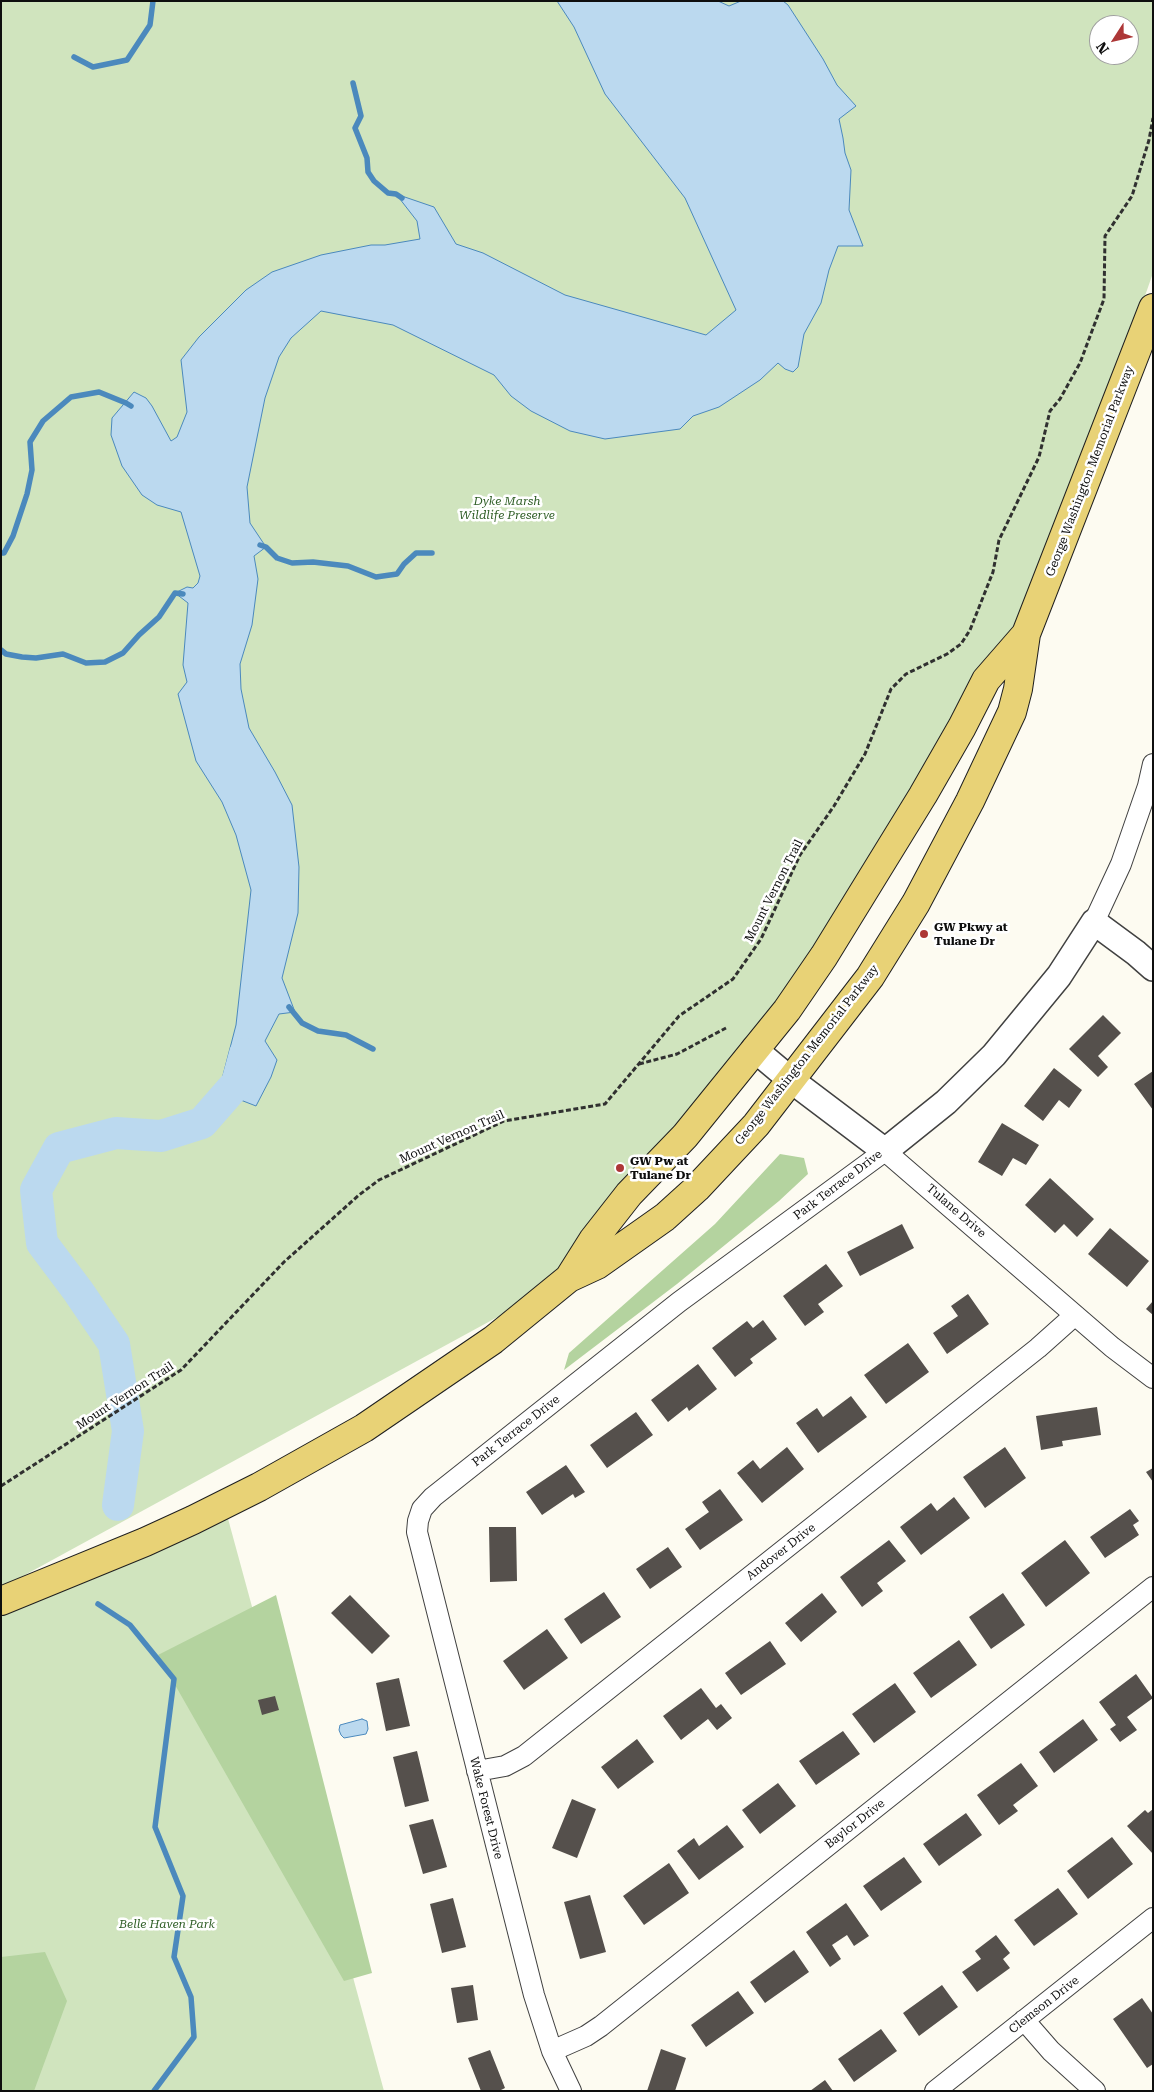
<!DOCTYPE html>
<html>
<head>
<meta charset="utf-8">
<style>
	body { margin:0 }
	#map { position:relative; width:1154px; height:2092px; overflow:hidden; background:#fdfbf1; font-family:"Roboto Serif",serif }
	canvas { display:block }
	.frame { position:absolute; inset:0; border:2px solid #0e0e0e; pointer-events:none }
	.north { position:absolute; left:1089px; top:15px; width:50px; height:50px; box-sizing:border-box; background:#fff; border:1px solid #9f9f9f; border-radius:50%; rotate:235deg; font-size:14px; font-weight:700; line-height:20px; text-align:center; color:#0e0e0e }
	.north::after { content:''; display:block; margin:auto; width:18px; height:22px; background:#ad3737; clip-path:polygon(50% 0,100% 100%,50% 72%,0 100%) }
</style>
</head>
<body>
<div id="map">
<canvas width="1154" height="2092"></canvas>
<div class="frame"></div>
<div class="north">N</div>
</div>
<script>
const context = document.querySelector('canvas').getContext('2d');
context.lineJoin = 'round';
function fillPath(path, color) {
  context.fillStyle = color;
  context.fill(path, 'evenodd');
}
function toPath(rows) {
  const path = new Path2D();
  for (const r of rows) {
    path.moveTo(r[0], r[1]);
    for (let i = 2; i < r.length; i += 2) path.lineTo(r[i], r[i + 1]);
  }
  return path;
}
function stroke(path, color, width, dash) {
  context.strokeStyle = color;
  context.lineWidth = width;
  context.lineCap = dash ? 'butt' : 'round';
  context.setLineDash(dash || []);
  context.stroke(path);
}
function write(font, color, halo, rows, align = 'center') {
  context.font = font + ' "Roboto Serif",serif';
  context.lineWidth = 5;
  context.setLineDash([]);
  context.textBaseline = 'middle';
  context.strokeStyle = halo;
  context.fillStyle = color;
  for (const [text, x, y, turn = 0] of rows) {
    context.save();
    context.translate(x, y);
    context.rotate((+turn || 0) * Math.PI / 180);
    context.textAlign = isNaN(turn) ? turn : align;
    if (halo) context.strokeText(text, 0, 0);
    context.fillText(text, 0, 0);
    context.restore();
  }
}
fillPath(toPath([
	[1,1,1153,1,1153,273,1026,634,877,869,569,1278,1,1588],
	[1099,25,1129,25,1129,55,1099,55],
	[224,1504,384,2091,1,2091,1,1598]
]), '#d0e4be');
fillPath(toPath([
	[780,1154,804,1158,808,1174,779,1201,677,1284,564,1370,569,1353,715,1224],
	[276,1595,372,1973,344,1981,158,1655],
	[45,1952,67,2001,34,2091,1,2091,1,1957]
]), '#b4d39f');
const water = toPath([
	[557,1,718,1,729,6,741,1,783,1,788,5,823,59,837,85,856,106,839,119,843,138,845,153,851,170,849,210,863,246,838,246,829,270,821,303,804,334,798,367,793,372,785,369,778,363,760,380,719,407,693,416,680,429,605,439,570,431,531,411,511,396,494,375,393,325,321,311,291,338,279,357,265,398,247,487,250,523,266,547,254,556,258,579,252,625,240,664,241,689,249,728,275,772,292,805,299,867,298,913,282,978,295,1012,279,1014,265,1041,277,1060,271,1077,256,1106,215,1090,222,1079,236,1025,251,890,236,835,222,802,196,761,178,694,187,682,183,665,188,603,175,593,187,587,193,588,198,583,200,576,181,512,157,505,142,495,122,466,111,435,112,418,134,392,146,398,152,406,171,441,177,437,187,412,181,360,199,337,246,290,272,272,321,255,371,245,385,245,420,239,417,221,396,194,434,207,456,244,483,253,565,295,706,335,736,310,685,198,605,94,574,27,557,1],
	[362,1719,367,1721,368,1729,366,1734,344,1738,341,1735,339,1730,340,1725,362,1719]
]);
fillPath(water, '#bbd9ef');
stroke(water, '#4b89bd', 1);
stroke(toPath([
	[74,57,93,67,127,60,150,25,153,1],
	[353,83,361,116,355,128,367,158,368,172,374,181,388,193,396,194,402,198],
	[260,545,266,547,277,558,292,563,313,562,348,566,376,577,397,574,404,564,416,553,432,553],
	[1,553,4,553,13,536,27,494,32,470,30,442,43,421,71,397,99,392,126,403,131,406],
	[1,650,6,654,22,657,36,658,63,654,86,663,105,662,123,653,139,635,159,617,175,593,183,594],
	[289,1007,302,1023,318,1031,346,1035,373,1049],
	[98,1604,130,1625,174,1679,155,1827,183,1896,174,1957,191,1997,194,2037,154,2091]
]), '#4b89bd', 5.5);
stroke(toPath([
	[118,1505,128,1431,114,1344,78,1291,42,1243,36,1190,59,1148,116,1133,161,1136,202,1123,237,1083,245,1054]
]), '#bbd9ef', 32);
fillPath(toPath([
	[1103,1015,1121,1033,1098,1056,1108,1067,1098,1077,1069,1049],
	[1054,1068,1082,1090,1069,1108,1059,1100,1043,1121,1024,1106],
	[1153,1071,1153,1110,1134,1084],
	[1002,1123,1039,1145,1026,1165,1013,1158,1002,1176,978,1162],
	[1050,1178,1094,1219,1077,1237,1064,1224,1055,1233,1025,1205],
	[902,1224,914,1248,860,1276,847,1252],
	[1110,1228,1149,1261,1127,1287,1088,1254],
	[826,1264,843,1286,818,1304,824,1312,805,1326,783,1296],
	[968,1294,989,1324,947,1354,933,1333,958,1316,951,1306],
	[1153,1301,1153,1315,1146,1309],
	[763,1320,777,1339,750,1359,753,1363,735,1377,712,1348,747,1321,753,1328],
	[908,1343,929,1372,886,1404,864,1375],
	[698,1364,717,1389,689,1411,687,1407,668,1422,651,1400],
	[851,1396,867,1417,818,1453,796,1423,817,1408,823,1417],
	[1097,1407,1101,1435,1062,1441,1063,1446,1041,1450,1036,1416],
	[636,1412,653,1435,607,1468,590,1445],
	[787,1447,804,1469,762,1503,737,1473,753,1460,760,1469],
	[1005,1447,1026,1478,985,1508,963,1477],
	[566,1465,585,1492,575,1498,573,1494,542,1515,526,1492],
	[1153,1468,1153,1482,1146,1472],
	[720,1489,743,1520,700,1550,685,1529,709,1512,702,1502],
	[954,1497,970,1518,921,1555,900,1527,931,1503,937,1511],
	[1130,1509,1139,1521,1133,1525,1139,1535,1105,1558,1090,1537],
	[489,1527,516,1527,517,1581,490,1582],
	[889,1540,906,1561,877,1583,883,1591,862,1607,840,1577],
	[1065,1540,1090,1573,1046,1607,1021,1573],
	[668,1547,682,1567,650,1589,636,1569],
	[604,1592,621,1617,581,1644,564,1619],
	[822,1593,837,1612,801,1642,785,1623],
	[1003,1593,1025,1625,991,1649,969,1617],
	[350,1595,390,1636,372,1654,331,1613],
	[547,1629,568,1658,524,1690,503,1661],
	[959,1640,977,1665,931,1698,913,1673],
	[770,1641,786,1664,741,1695,725,1673],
	[1136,1674,1153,1698,1127,1717,1137,1730,1120,1742,1110,1729,1116,1725,1099,1702],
	[399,1678,410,1726,386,1731,376,1683],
	[895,1683,916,1712,874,1743,852,1714],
	[701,1688,716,1708,721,1704,732,1718,717,1730,708,1719,681,1740,663,1716],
	[275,1696,279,1710,262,1715,258,1700],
	[1083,1719,1098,1740,1054,1773,1039,1752],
	[843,1731,860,1754,816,1785,799,1761],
	[637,1739,654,1762,618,1789,601,1767],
	[417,1751,429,1801,405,1807,393,1757],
	[1021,1763,1038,1786,1013,1805,1018,1811,999,1825,977,1795],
	[778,1783,796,1806,760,1834,742,1810],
	[572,1799,596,1809,577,1858,552,1848],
	[1153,1809,1153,1854,1127,1826,1145,1810,1148,1813],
	[966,1813,982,1835,939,1866,923,1844],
	[433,1819,447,1867,423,1874,409,1825],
	[727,1825,744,1847,699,1880,677,1851,694,1838,699,1846],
	[1112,1837,1133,1864,1088,1899,1067,1871],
	[904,1857,922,1882,881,1911,863,1886],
	[669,1863,689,1893,644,1925,623,1896],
	[1058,1888,1078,1914,1034,1946,1014,1920],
	[590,1895,606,1952,580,1959,564,1902],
	[453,1898,466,1947,442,1953,430,1904],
	[846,1903,869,1936,854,1946,847,1935,832,1945,841,1959,830,1967,806,1932],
	[996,1935,1010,1953,1003,1959,1010,1968,977,1992,962,1972,981,1959,975,1951],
	[794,1950,809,1972,765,2003,750,1982],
	[473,1985,478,2020,457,2023,451,1988],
	[942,1985,958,2007,919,2036,903,2013],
	[738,1991,754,2013,706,2047,691,2025],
	[1142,1998,1153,2014,1153,2064,1147,2068,1113,2019],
	[881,2029,897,2051,854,2082,838,2059],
	[661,2049,686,2058,675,2091,647,2091],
	[490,2050,505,2088,499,2091,481,2091,468,2058],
	[825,2080,833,2091,810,2091]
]), '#55504c');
const minor = toPath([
	[1094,922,1121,864,1148,786,1153,764],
	[477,1771,505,1766,524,1756,1038,1348,1075,1315],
	[1024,2020,1051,2051,1095,2091],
	[552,2051,586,2036,601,2026,1153,1587],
	[571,2091,552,2051,534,1995,417,1532,418,1521,422,1509,433,1497,679,1302,885,1151,1112,1347,1153,1378],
	[935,2091,1153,1918]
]);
const tertiary = toPath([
	[754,1049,791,1080,885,1151,946,1102,994,1055,1059,976,1094,922,1136,953,1153,968]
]);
const primary = toPath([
	[569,1278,593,1240,629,1194,685,1136,787,1010,824,956,923,795,962,727,986,680,1026,634],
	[1,1601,145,1542,193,1520,259,1487,364,1428,493,1340,569,1278,597,1265,665,1217,697,1188,756,1125,870,977,916,903,970,801,1012,712,1018,689,1026,634,1153,308]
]);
stroke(minor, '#414141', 22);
stroke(tertiary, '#414141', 28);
stroke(primary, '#1f1f1f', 30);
stroke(toPath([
	[639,1064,677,1054,726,1028],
	[1,1486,181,1370,284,1262,359,1195,379,1180,504,1121,605,1104,679,1016,733,979,761,939,800,855,834,806,865,754,891,689,906,674,947,654,961,644,970,630,993,572,999,540,1039,457,1050,411,1060,399,1080,363,1104,299,1105,236,1132,196,1149,140,1153,118]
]), '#303030', 3, [5, 2.5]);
stroke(minor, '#fff', 20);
stroke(tertiary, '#fff', 25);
stroke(primary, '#e8d276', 28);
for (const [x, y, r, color] of [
	[924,934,5,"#ad3737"],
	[620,1168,5,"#ad3737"]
]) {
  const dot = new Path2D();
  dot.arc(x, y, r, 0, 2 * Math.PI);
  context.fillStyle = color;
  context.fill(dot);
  stroke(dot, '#fff', 2);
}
write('12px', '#0e0e0e', '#fff', [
	["George Washington Memorial Parkway",1090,471,-69],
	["Mount Vernon Trail",774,891,-63],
	["George Washington Memorial Parkway",807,1055,-52],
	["Mount Vernon Trail",452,1137,-24],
	["Park Terrace Drive",838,1185,-37],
	["Tulane Drive",956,1211,41],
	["Mount Vernon Trail",125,1396,-33],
	["Park Terrace Drive",516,1431,-38],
	["Andover Drive",781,1552,-38],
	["Wake Forest Drive",486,1808,76],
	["Baylor Drive",855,1824,-38],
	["Clemson Drive",1044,2005,-38]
]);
write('italic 12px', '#2f5e26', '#fff', [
	["Dyke Marsh",507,501],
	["Wildlife Preserve",507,515],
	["Belle Haven Park",167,1924]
]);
write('bold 12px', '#0e0e0e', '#fff', [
	["GW Pkwy at",934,927],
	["Tulane Dr",934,941],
	["GW Pw at",630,1161],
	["Tulane Dr",630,1175]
], 'left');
</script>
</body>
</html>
